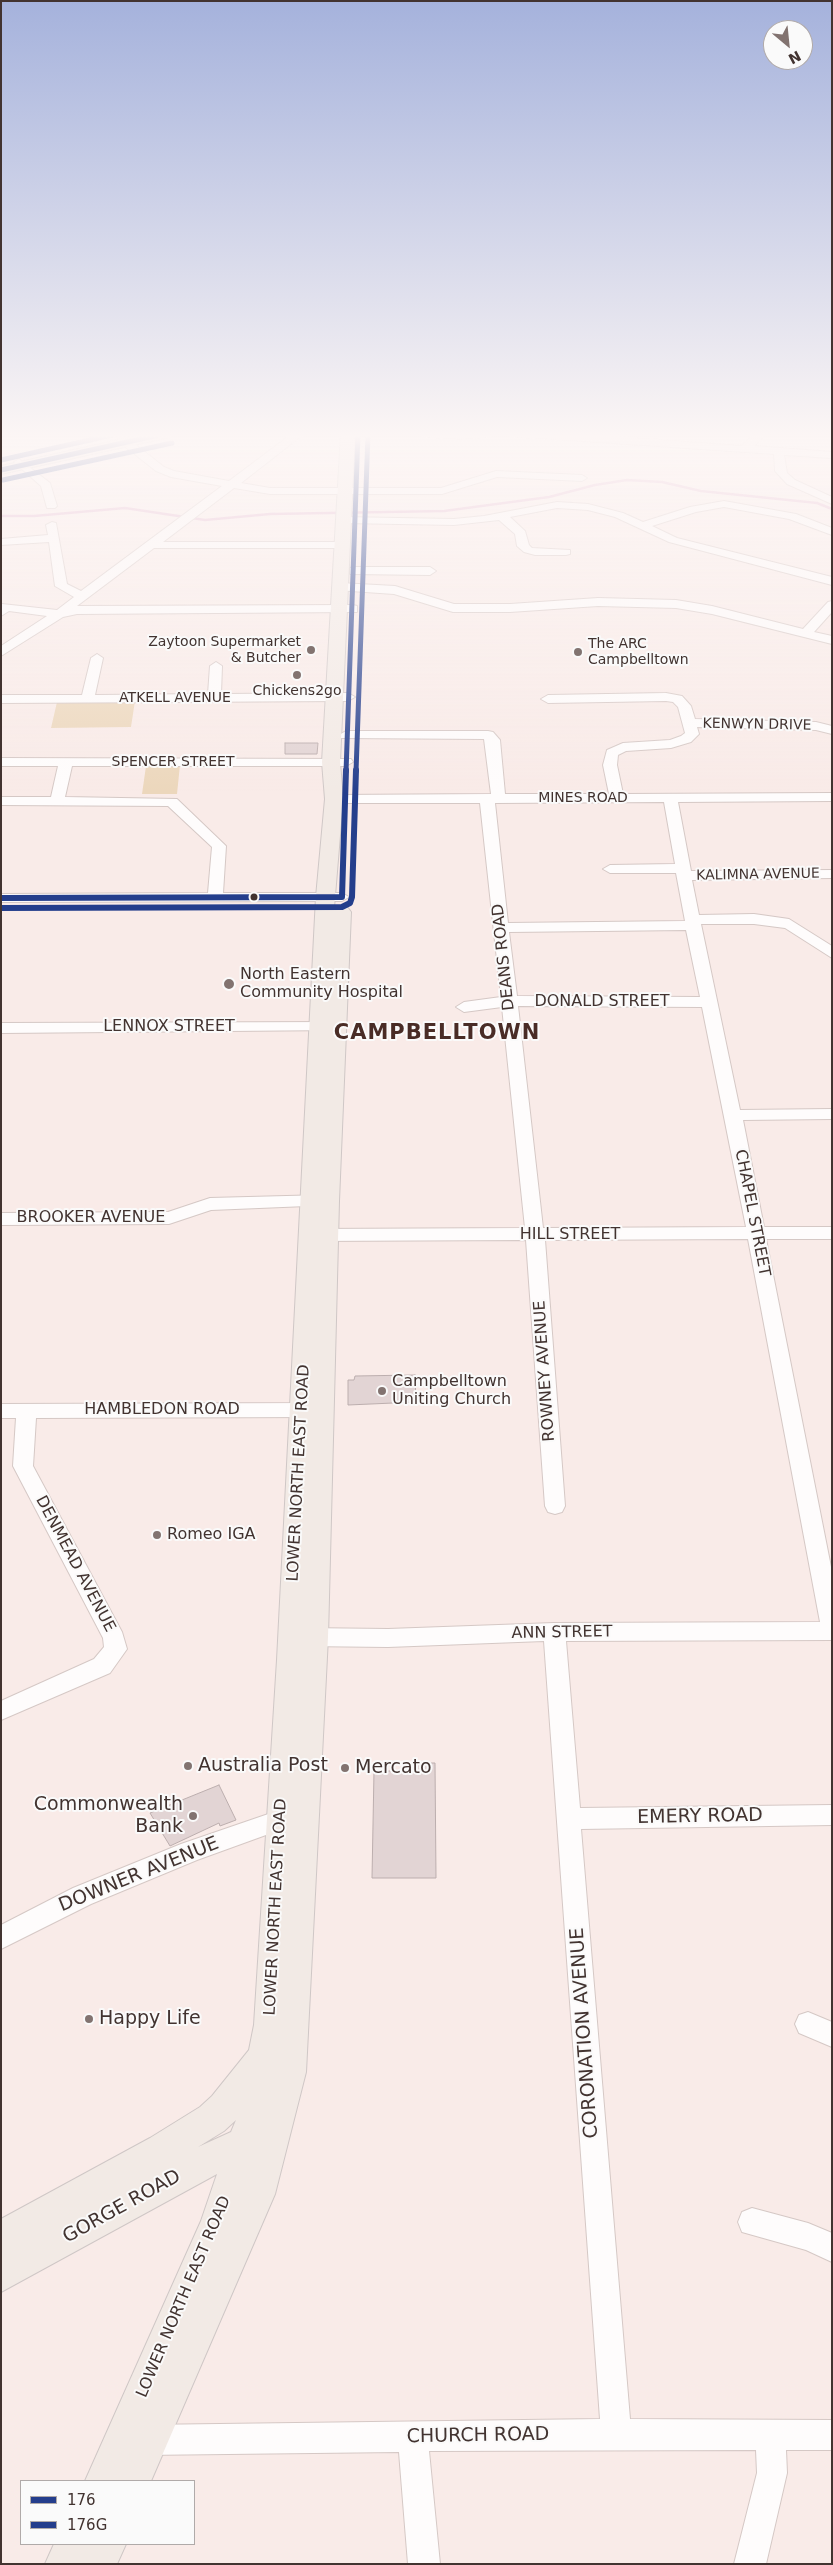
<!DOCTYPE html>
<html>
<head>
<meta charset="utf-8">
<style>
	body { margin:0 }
	#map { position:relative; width:833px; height:2565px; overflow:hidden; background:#f9ebe8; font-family:"DejaVu Sans",sans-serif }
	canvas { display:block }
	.frame { position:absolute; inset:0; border:2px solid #423330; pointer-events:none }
	.legend { position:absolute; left:20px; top:2480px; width:175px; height:65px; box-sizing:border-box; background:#fafafa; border:1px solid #b0aaa9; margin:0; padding:6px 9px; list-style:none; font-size:15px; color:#423330 }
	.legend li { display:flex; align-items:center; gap:10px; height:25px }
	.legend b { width:25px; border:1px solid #b0aaa9 }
	.north { position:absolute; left:763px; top:20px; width:50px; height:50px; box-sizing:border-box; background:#fafafa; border:1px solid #b0aaa9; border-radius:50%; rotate:152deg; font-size:14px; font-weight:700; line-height:20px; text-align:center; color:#423330 }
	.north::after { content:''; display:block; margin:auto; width:18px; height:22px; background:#827370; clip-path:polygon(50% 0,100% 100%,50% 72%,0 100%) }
</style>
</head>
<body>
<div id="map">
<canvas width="833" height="2565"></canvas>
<div class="frame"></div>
<ul class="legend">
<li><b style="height:6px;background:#243e8c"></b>176</li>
<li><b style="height:6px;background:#243e8c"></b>176G</li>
</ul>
<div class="north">N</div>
</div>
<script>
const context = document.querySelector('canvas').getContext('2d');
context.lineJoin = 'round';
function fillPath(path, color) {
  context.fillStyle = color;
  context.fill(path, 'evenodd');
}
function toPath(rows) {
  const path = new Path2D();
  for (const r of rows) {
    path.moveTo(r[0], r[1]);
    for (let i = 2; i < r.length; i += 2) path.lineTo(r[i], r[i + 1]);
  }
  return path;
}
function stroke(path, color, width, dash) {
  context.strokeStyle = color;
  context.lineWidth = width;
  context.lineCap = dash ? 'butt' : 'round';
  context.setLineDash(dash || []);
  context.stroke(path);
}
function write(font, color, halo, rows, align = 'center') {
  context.font = font + ' "DejaVu Sans",sans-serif';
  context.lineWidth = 4;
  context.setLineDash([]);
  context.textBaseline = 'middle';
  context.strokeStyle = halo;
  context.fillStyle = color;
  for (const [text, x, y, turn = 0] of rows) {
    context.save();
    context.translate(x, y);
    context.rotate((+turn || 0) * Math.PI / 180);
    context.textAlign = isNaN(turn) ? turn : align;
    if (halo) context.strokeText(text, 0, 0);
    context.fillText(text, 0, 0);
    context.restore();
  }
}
fillPath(toPath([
	[135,701,131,727,51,728,57,702],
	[180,765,177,794,142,794,146,766]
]), '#ecd7bc');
stroke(toPath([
	[1,516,34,516,125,508,205,520,270,514,444,511,549,497,595,485,627,480,662,482,701,491,817,503,832,509]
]), '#e1afcb', 2.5);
const building = toPath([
	[285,743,318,743,317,754,285,754,285,743],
	[415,1375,416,1402,348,1405,348,1380,354,1380,355,1376,415,1375],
	[417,1763,435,1763,436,1878,372,1878,374,1771,417,1771,417,1763],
	[219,1785,236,1820,220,1826,219,1823,170,1846,150,1813,219,1785]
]);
fillPath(building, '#e2d4d4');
stroke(building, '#bcaeae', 1);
const minor = toPath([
	[293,433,305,433,241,483,270,488,441,488,496,471,582,475,587,478,582,481,497,477,442,494,270,494,234,488,163,542,342,542,348,545,342,548,154,548,77,606,353,605,357,606,357,612,77,614,63,617,1,656,1,646,47,616,9,611,1,616,2,604,57,610,74,597,55,586,49,542,1,545,1,539,48,535,46,525,52,522,56,523,67,584,81,591,222,486,171,477,156,471,118,441,118,437,126,437,164,467,174,471,229,481,293,433],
	[417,433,496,433,491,436,460,439,422,436,417,433],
	[505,433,563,433,742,446,755,433,766,433,754,446,832,452,832,458,784,455,787,473,795,480,832,497,832,504,787,484,775,471,774,454,510,436,505,433],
	[19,459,50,483,57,506,55,508,47,508,41,486,14,462,19,459],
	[724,501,796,514,832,528,832,535,789,519,724,507,696,512,652,526,677,538,832,577,832,585,669,542,615,517,588,510,557,508,510,517,525,531,529,545,532,548,570,550,570,554,566,555,535,555,524,552,517,546,515,534,499,520,454,525,343,523,337,520,343,517,454,519,484,516,557,502,588,504,623,513,643,522,690,507,724,501],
	[354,567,430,567,436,571,430,575,350,574,350,568,354,567],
	[340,583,395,586,454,604,510,604,598,598,676,600,712,606,803,629,828,602,832,601,832,612,814,632,832,636,832,644,712,614,676,608,598,606,510,612,453,612,394,594,336,590,336,584,340,583],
	[97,654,103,658,95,695,208,694,210,666,216,662,222,666,221,694,348,693,355,697,348,701,1,703,1,695,82,695,91,658,97,654],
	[666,693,682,696,691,706,695,719,816,722,832,726,832,734,816,730,697,727,699,734,691,742,671,748,626,751,618,755,617,765,623,794,832,793,832,801,678,802,691,871,832,870,832,878,692,880,699,915,754,914,789,919,832,946,832,958,785,928,754,924,701,924,740,1110,832,1109,832,1119,743,1120,764,1227,832,1227,832,1239,766,1239,832,1572,832,1640,566,1641,580,1808,832,1805,832,1825,581,1829,630,2419,832,2420,832,2450,786,2450,787,2473,766,2564,734,2564,757,2473,756,2450,429,2451,440,2564,408,2564,399,2452,143,2455,132,2451,128,2440,132,2429,143,2425,600,2419,544,1641,388,1647,303,1646,295,1643,292,1637,295,1631,303,1628,388,1629,554,1623,820,1622,748,1239,545,1240,565,1506,562,1512,555,1514,548,1512,545,1506,526,1240,313,1241,307,1239,304,1235,307,1231,313,1229,525,1228,502,1007,464,1012,456,1007,464,1002,501,997,480,803,334,803,327,799,334,795,491,794,484,739,341,738,339,735,346,731,488,731,493,732,500,740,505,794,609,794,603,765,607,750,623,743,670,740,681,736,685,733,678,707,673,702,666,701,548,703,541,699,548,695,666,693],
	[664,802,675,864,610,865,603,869,610,873,676,873,685,921,508,923,495,803,664,802],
	[686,930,700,997,517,996,509,932,686,930],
	[518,1006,702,1007,746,1227,543,1228,518,1006],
	[1,758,351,759,353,762,346,766,72,766,65,797,177,799,226,846,223,893,342,893,349,897,342,901,1,902,1,894,208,893,212,847,168,806,1,805,1,797,51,797,58,766,1,766,1,758],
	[335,1022,343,1027,341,1030,1,1033,1,1023,335,1022],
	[325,1195,331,1197,334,1201,331,1205,211,1210,169,1224,1,1225,1,1213,168,1212,210,1198,325,1195],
	[315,1403,322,1405,325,1410,322,1415,315,1417,36,1418,33,1466,122,1632,127,1649,110,1673,1,1720,1,1701,94,1659,104,1647,103,1638,13,1466,16,1418,1,1418,1,1404,315,1403],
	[280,1810,288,1813,292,1820,288,1827,197,1860,91,1904,1,1949,1,1925,73,1888,181,1844,280,1810],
	[808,2012,832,2022,832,2047,799,2033,795,2024,799,2015,808,2012],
	[752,2208,808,2223,832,2233,832,2262,806,2250,742,2232,738,2222,742,2212,752,2208]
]);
const major = toPath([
	[150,433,176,433,170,437,1,474,1,466,150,433],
	[341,433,355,433,340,762,343,799,334,908,341,906,348,908,351,912,339,1201,328,1637,306,2072,275,2194,151,2481,85,2481,201,2221,217,2174,1,2292,1,2219,150,2138,200,2107,212,2096,249,2050,254,2025,277,1660,316,897,325,799,322,762,341,433],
	[236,2120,231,2132,198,2147,224,2131,236,2120],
	[54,2544,126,2544,117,2564,45,2564,54,2544]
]);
stroke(minor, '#d5c8c5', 2);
stroke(major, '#cfc7c6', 2);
fillPath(minor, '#fefcfc');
fillPath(major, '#f2eae5');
stroke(toPath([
	[346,772,358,433]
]), '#243e8c', 5);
stroke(toPath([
	[1,898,342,897,346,770]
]), '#243e8c', 6);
stroke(toPath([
	[356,772,368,433]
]), '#243e8c', 5);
stroke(toPath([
	[1,908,342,907,350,903,352,897,356,770]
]), '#243e8c', 6);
stroke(toPath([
	[1,470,168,433]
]), '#243e8c', 5);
stroke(toPath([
	[3,480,172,443]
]), '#243e8c', 5);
stroke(toPath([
	[1,460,121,433]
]), '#243e8c', 5);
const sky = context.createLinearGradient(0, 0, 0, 793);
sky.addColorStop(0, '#a5b2dc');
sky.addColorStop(0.55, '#fcf6f5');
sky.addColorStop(1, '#fcf6f500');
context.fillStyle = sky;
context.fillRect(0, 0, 833, 793);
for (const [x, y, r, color] of [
	[311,650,5,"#827370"],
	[578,652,5,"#827370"],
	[297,675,5,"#827370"],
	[254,897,4.5,"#423330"],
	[229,984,6,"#827370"],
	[382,1391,5,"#827370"],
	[157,1535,5,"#827370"],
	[188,1766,5,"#827370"],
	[345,1768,5,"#827370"],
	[193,1816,5,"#827370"],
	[89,2019,5,"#827370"]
]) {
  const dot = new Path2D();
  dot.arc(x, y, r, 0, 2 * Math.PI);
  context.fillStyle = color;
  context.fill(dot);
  stroke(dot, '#fafafa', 2);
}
write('14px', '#423330', '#fafafa', [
	["Zaytoon Supermarket",301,642],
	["& Butcher",301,658],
	["The ARC",588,644,"left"],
	["Campbelltown",588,660,"left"],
	["Chickens2go",297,691,"center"]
], 'right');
write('14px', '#423330', '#fafafa', [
	["ATKELL AVENUE",175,698],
	["KENWYN DRIVE",757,725,1],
	["SPENCER STREET",173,762],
	["MINES ROAD",583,798],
	["KALIMNA AVENUE",758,875,-1]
]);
write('16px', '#423330', '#fafafa', [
	["DEANS ROAD",504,957,-96],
	["DONALD STREET",602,1002],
	["LENNOX STREET",169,1027],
	["CHAPEL STREET",752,1213,79],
	["BROOKER AVENUE",91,1218],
	["HILL STREET",570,1235],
	["ROWNEY AVENUE",545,1371,-94],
	["HAMBLEDON ROAD",162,1410],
	["LOWER NORTH EAST ROAD",299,1473,-87],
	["DENMEAD AVENUE",75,1564,62],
	["ANN STREET",562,1633,-1],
	["LOWER NORTH EAST ROAD",276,1907,-87],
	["LOWER NORTH EAST ROAD",184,2297,-67]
]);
write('16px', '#423330', '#fafafa', [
	["North Eastern",240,975],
	["Community Hospital",240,993],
	["Campbelltown",392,1382],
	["Uniting Church",392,1400],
	["Romeo IGA",167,1535]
], 'left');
write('19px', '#423330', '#fafafa', [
	["Australia Post",198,1766],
	["Mercato",355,1768],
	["Commonwealth",183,1805,"right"],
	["Bank",183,1827,"right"],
	["Happy Life",99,2019]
], 'left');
write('19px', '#423330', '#fafafa', [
	["EMERY ROAD",700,1817,-1],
	["DOWNER AVENUE",139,1875,-22],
	["CORONATION AVENUE",585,2033,-94],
	["GORGE ROAD",122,2207,-29],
	["CHURCH ROAD",478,2436,-1]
]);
context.letterSpacing = '1px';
write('bold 21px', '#492c26', '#fafafa', [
	["CAMPBELLTOWN",437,1034]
]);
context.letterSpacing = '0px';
</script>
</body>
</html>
